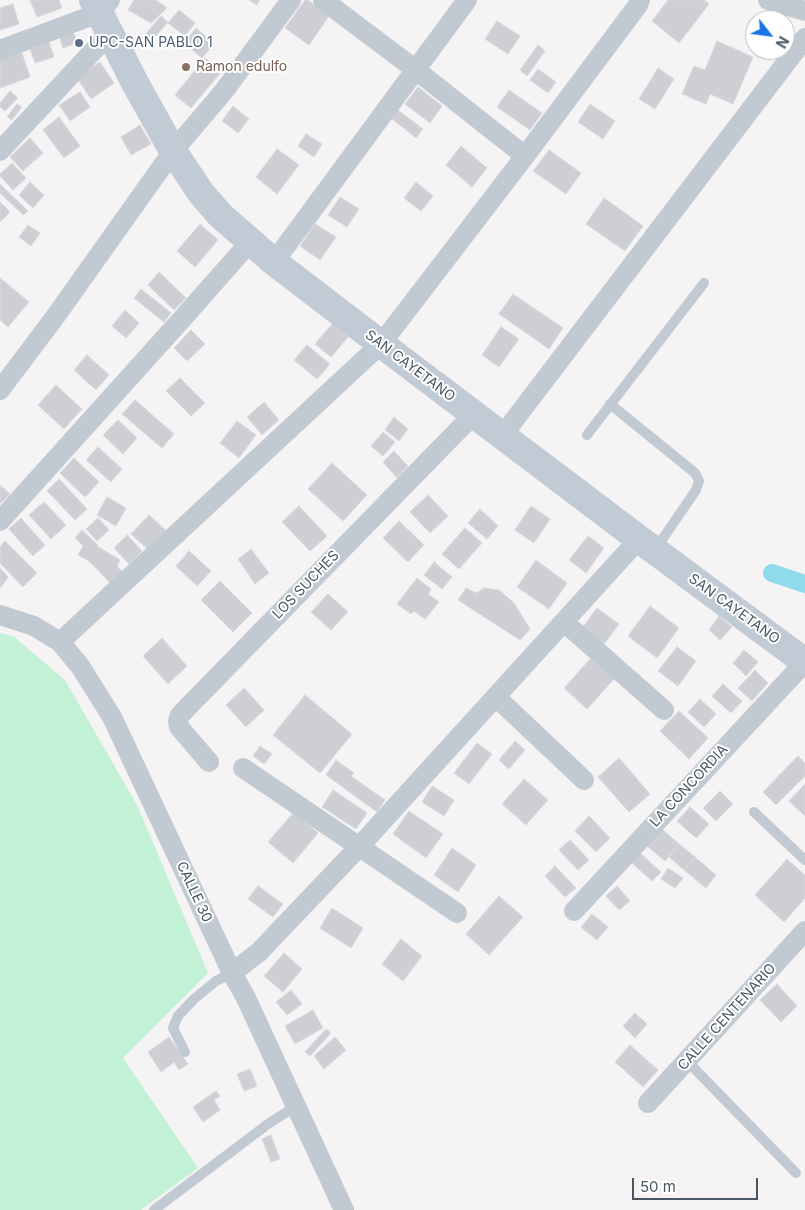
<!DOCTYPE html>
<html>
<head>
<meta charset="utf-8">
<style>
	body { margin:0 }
	#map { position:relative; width:805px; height:1210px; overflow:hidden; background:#f5f3f3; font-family:Inter,sans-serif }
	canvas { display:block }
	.north { position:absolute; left:745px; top:10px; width:50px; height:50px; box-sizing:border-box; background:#fff; border:1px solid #b7bbc0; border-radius:50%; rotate:120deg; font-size:14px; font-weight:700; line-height:20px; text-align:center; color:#4a5661 }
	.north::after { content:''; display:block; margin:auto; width:18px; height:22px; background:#1a73e8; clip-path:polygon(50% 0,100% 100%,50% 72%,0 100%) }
	.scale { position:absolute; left:632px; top:1178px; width:126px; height:22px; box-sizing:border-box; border:2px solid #4a5661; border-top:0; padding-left:6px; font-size:15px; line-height:18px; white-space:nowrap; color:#4a5661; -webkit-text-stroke:4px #fff; paint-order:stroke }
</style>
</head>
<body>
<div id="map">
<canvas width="805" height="1210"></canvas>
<div class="north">N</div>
<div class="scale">50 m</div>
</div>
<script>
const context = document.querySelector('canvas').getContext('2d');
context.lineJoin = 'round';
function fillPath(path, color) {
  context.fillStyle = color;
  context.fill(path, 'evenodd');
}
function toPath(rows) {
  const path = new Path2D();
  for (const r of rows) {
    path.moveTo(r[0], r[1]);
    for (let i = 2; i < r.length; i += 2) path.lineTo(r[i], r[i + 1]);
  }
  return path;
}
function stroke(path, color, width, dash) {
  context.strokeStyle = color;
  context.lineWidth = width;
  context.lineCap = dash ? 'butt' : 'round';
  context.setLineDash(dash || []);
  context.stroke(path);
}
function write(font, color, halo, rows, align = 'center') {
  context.font = font + ' Inter,sans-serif';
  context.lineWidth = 4;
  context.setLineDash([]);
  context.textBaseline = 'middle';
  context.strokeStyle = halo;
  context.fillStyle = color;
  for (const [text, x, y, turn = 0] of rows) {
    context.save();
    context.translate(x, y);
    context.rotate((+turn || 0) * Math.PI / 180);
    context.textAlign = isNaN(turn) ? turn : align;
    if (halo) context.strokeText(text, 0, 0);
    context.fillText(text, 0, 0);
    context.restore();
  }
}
fillPath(toPath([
	[0,633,13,636,65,680,138,807,208,973,123,1058,198,1168,141,1210,0,1210]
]), '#c3f1d5');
stroke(toPath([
	[772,573,805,584]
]), '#90daee', 18);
const building = toPath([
	[30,0,59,0,62,8,37,17,30,0],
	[134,0,156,0,167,8,151,23,128,10,134,0],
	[249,0,260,0,257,5,249,0],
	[305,0,308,0,329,16,309,45,285,28,305,0],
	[668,0,704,0,709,4,679,43,652,21,668,0],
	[13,4,19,24,0,30,0,8,13,4],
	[179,10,195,23,185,36,168,23,179,10],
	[161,16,168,22,149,44,142,38,161,16],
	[497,21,520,36,508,54,485,39,497,21],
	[196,28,214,44,202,58,184,43,196,28],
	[73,31,77,43,63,48,59,35,73,31],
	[717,41,753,57,733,104,710,94,706,104,682,94,694,66,705,70,717,41],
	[49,42,54,57,35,63,30,49,49,42],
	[538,45,545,51,527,76,520,70,538,45],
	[21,50,30,77,0,88,0,58,21,50],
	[205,58,222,71,191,108,175,95,205,58],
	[100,62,114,83,91,99,77,78,100,62],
	[658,68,674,79,655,109,639,99,658,68],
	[538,69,556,82,548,93,530,80,538,69],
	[418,87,442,106,430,123,405,104,418,87],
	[509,90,542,113,530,130,497,107,509,90],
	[10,91,18,98,5,111,0,107,0,103,10,91],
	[80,92,90,107,70,121,59,105,80,92],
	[17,104,22,107,12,120,7,117,17,104],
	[590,104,615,121,603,139,578,122,590,104],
	[233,106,249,119,238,133,222,121,233,106],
	[398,110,423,129,416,138,391,118,398,110],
	[59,117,80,146,64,158,43,130,59,117],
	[140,125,151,144,131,155,121,137,140,125],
	[306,134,322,144,314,157,298,146,306,134],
	[30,138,43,153,23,171,10,157,30,138],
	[461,146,487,168,472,187,446,165,461,146],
	[277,149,299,165,277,194,256,177,277,149],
	[549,150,581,173,566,194,533,171,549,150],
	[12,163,26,178,13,190,0,176,0,174,12,163],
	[30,182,44,195,33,208,19,195,30,182],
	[416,182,433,196,421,211,404,198,416,182],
	[0,184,28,211,23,215,0,193,0,184],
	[340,197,359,209,347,227,328,215,340,197],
	[604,198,643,226,625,251,586,224,604,198],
	[0,202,10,212,0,222,0,202],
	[200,224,218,240,195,267,177,251,200,224],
	[315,224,336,237,320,260,300,246,315,224],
	[28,225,40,233,31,246,19,237,28,225],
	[159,272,186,298,174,310,148,285,159,272],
	[0,278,29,302,8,327,0,320,0,278],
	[141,289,171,313,164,322,134,298,141,289],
	[513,294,563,328,549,349,499,314,513,294],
	[125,310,139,323,126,338,112,326,125,310],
	[333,323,348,337,331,357,315,344,333,323],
	[501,327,519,339,499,367,482,355,501,327],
	[191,330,205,344,187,361,174,348,191,330],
	[307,345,330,364,317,379,294,360,307,345],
	[87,355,109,375,96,390,74,370,87,355],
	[180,378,205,403,191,416,166,391,180,378],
	[56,385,82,409,64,429,38,405,56,385],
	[135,400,174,434,162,448,122,414,135,400],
	[264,402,279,420,262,435,247,417,264,402],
	[394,417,408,429,399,441,385,430,394,417],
	[118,420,137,438,123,454,103,435,118,420],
	[237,421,256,435,239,458,220,443,237,421],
	[383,432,395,442,383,456,371,446,383,432],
	[98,447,122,469,111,482,86,460,98,447],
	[394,451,408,466,397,478,383,462,394,451],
	[74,458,99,482,85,497,60,473,74,458],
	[332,463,367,495,343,521,308,489,332,463],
	[59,479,87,509,75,520,47,491,59,479],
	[0,485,10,494,0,504,0,485],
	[428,495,448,516,430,533,410,512,428,495],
	[107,497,126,508,116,526,97,515,107,497],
	[44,502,66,525,51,539,29,515,44,502],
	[299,506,327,536,310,551,282,522,299,506],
	[531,506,550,519,534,543,515,530,531,506],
	[480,509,498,526,487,539,468,523,480,509],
	[149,515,171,535,153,554,131,534,149,515],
	[21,518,45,545,33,556,9,529,21,518],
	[98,518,109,530,97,541,86,529,98,518],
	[399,521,424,545,408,562,383,538,399,521],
	[465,528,482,543,459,569,442,554,465,528],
	[82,530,98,545,97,546,120,560,117,566,127,576,115,588,89,561,78,555,83,546,75,538,82,530],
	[127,535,142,551,129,564,114,548,127,535],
	[588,536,604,548,586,573,569,560,588,536],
	[5,541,37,573,23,587,0,563,0,547,5,541],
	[251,549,269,573,255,584,238,559,251,549],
	[189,551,211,571,197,586,176,566,189,551],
	[536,560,567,583,549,609,517,587,536,560],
	[434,562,452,577,442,589,424,575,434,562],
	[0,568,8,577,1,587,0,587,0,568],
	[417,578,431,589,428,594,439,602,425,619,414,611,411,614,397,604,417,578],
	[220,581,252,613,233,632,201,600,220,581],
	[466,588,476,593,484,588,499,590,514,603,530,629,520,640,458,600,466,588],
	[328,594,348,612,331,630,311,612,328,594],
	[650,606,679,628,657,658,628,636,650,606],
	[597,608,619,624,604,644,582,628,597,608],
	[719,616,732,627,720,640,709,630,719,616],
	[162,638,187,666,168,684,143,656,162,638],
	[677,647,696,661,678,686,658,671,677,647],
	[744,650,758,662,746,676,733,663,744,650],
	[593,656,616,677,587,709,564,688,593,656],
	[755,670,768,683,752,701,738,688,755,670],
	[723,684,742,701,731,713,712,696,723,684],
	[244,688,264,710,246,727,226,705,244,688],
	[305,695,352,734,320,773,273,735,305,695],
	[700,699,716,714,704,727,688,712,700,699],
	[679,711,708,738,689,759,660,731,679,711],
	[515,741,525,750,509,769,499,760,515,741],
	[477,743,492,754,469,784,454,773,477,743],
	[260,746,272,754,264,764,253,756,260,746],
	[798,756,805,763,805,776,776,805,763,792,798,756],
	[619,758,650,794,629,812,598,777,619,758],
	[336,760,354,773,351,776,385,800,377,812,326,775,336,760],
	[524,779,548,800,526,825,502,804,524,779],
	[805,784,805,816,789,801,805,784],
	[432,786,454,800,444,816,422,802,432,786],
	[333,790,367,813,356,829,322,807,333,790],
	[720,791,733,804,716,821,703,808,720,791],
	[690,807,709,824,696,838,677,821,690,807],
	[409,811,443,834,426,858,393,834,409,811],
	[294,812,318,833,293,863,268,842,294,812],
	[589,816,610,838,596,852,575,831,589,816],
	[662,829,679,844,665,861,647,846,662,829],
	[570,840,589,860,578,870,559,850,570,840],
	[679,844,695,857,684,870,668,856,679,844],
	[452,848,476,865,458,892,434,875,452,848],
	[640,853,661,872,652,881,631,862,640,853],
	[695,857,716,875,706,888,684,870,695,857],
	[787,859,805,875,805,898,784,922,755,895,787,859],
	[555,866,576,888,565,897,545,876,555,866],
	[668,868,683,878,675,888,661,879,668,868],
	[258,886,283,904,273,917,248,899,258,886],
	[617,886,630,901,619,910,606,896,617,886],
	[499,896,523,917,489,955,466,934,499,896],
	[332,908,363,928,351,948,320,928,332,908],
	[592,914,608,927,597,940,581,927,592,914],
	[401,939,422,956,403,981,382,964,401,939],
	[284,953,302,969,283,992,264,976,284,953],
	[777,984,797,1006,781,1022,760,1000,777,984],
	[291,990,302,1004,287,1015,276,1002,291,990],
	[313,1010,323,1028,295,1044,285,1026,313,1010],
	[635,1013,647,1024,635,1038,623,1026,635,1013],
	[326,1029,331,1033,310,1056,305,1052,326,1029],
	[169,1037,188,1064,179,1070,174,1062,161,1072,148,1052,169,1037],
	[335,1037,346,1050,324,1069,314,1056,335,1037],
	[630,1045,658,1070,643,1087,615,1062,630,1045],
	[250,1069,257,1086,244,1091,237,1074,250,1069],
	[216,1091,220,1096,214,1100,220,1110,203,1122,193,1107,216,1091],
	[271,1135,280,1159,271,1162,262,1139,271,1135]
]);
fillPath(building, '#cdcfd5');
stroke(building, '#d7d9de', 1);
stroke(toPath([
	[610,404,695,473,699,481,696,490,655,550],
	[587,435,704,283],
	[754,812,805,860],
	[185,1052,173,1028,178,1016,194,999,216,981,232,973],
	[687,1061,796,1173],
	[154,1210,268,1124,296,1106]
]), '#c1cad2', 10);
stroke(toPath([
	[323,0,416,70,525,156],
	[768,0,805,11],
	[0,50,99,13,110,0],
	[0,151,109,34],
	[274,262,467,0],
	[0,390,55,317,173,151,224,91,291,0],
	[502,436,805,38],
	[0,521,182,319,250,242],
	[0,615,34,626,60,642,80,666,112,717,232,973,246,998,344,1210],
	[564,622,664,710],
	[60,642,381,344,525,156,638,5,640,0],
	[496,697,584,780],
	[209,762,179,727,178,721,180,715,474,414],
	[243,768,457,913],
	[574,911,805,662],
	[232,973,259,952,358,848,639,539],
	[648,1103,805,931]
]), '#c1cad2', 20);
stroke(toPath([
	[93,0,135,83,173,151,201,193,220,215,274,262,381,344,639,539,805,662]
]), '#c1cbd6', 28);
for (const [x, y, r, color] of [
	[79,43,5,"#5c6f8a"],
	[186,67,5,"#8d6e63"]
]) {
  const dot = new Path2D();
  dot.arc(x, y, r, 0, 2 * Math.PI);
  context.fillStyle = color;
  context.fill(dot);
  stroke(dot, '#fff', 2);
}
write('14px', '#4e5e75', '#fff', [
	["UPC-SAN PABLO 1",89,43]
], 'left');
write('14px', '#785e54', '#fff', [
	["Ramon edulfo",196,67]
], 'left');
write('14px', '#4a5661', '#fff', [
	["SAN CAYETANO",410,366,37],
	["LOS SUCHES",306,585,-46],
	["SAN CAYETANO",734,609,36],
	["LA CONCORDIA",689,786,-47],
	["CALLE 30",194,892,65],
	["CALLE CENTENARIO",727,1017,-48]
]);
</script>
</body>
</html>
